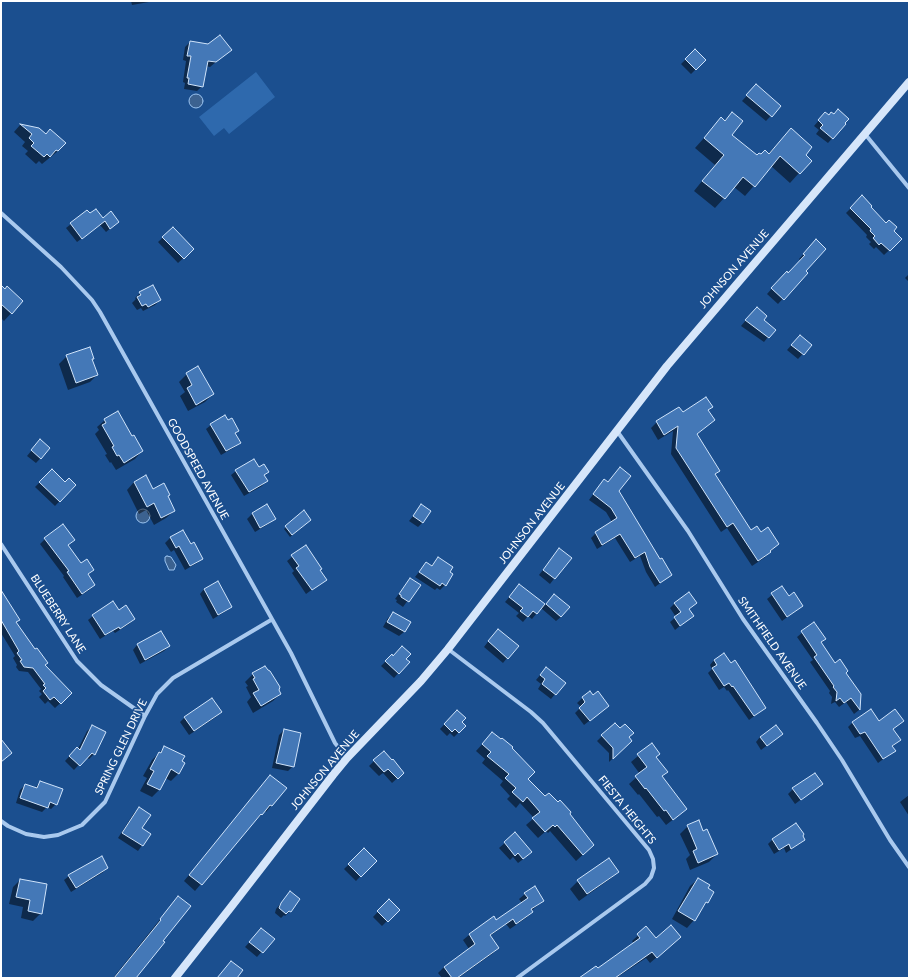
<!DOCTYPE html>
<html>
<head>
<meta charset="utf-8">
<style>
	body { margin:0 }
	#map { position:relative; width:910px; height:979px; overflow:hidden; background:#1b4f8f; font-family:Lato,sans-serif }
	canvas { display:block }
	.frame { position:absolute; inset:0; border:2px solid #fff; pointer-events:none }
</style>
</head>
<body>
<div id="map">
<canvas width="910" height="979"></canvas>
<div class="frame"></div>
</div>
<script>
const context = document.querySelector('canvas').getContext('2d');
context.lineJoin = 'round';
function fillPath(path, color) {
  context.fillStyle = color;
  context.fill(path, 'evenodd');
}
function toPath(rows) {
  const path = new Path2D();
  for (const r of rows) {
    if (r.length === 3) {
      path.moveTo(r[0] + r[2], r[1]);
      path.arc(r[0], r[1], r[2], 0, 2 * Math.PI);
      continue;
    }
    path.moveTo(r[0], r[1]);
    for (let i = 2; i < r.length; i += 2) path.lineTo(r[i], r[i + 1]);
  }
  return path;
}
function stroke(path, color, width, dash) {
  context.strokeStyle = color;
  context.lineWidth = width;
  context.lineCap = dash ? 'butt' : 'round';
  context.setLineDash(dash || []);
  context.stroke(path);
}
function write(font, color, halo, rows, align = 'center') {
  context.font = font + ' Lato,sans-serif';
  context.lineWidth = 3.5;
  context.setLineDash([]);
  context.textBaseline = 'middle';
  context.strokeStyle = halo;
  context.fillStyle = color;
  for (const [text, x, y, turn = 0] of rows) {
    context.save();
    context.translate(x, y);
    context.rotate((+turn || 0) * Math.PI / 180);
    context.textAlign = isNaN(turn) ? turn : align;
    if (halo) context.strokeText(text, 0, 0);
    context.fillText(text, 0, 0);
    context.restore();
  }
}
fillPath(toPath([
	[256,72,275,97,229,134,224,128,214,136,199,117]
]), '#2e69ad');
const water = toPath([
	[196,101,7],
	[143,516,7],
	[167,556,171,557,176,565,174,570,169,570,165,561,165,557,167,556]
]);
fillPath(water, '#3c6290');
stroke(water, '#9cc4f0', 1);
fillPath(toPath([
	[131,1,151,1,149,2,132,5],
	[190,42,230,50,210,67,206,66,202,86,197,91,184,89,185,83,183,82,186,61,183,60,185,47],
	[695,50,705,60,691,74,681,64],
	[752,90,780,106,766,121,742,101],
	[732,113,731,135,757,156,768,154,782,139,804,155,799,173,790,183,771,166,745,196,734,187,715,208,694,191,715,165,695,148,721,119,724,121],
	[821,118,845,124,828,143,816,134,819,130,814,126],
	[20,125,38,128,58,151,42,164,39,161,36,164,25,154,28,151,22,146,25,142,14,132],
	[862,197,869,207,901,239,884,255,876,247,874,249,869,244,871,242,866,237,867,235,846,213],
	[90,215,102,219,118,222,106,232,100,225,77,242,66,228,71,224],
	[173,228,193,249,178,263,158,242],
	[811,246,805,272,806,273,778,304,767,294,782,277,788,274,801,261,799,259],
	[909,274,909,282,905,278],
	[1,286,22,301,4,321,1,318],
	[152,286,160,300,155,305,143,311,141,308,137,310,132,303,136,299,135,298,140,293],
	[752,313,762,320,768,337,764,342,741,326],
	[795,341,811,345,798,359,787,350],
	[67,356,93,358,92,360,97,375,90,382,68,390,59,364],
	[198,368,213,394,205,402,188,411,180,396,185,392,179,382,187,374],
	[712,407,707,411,714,420,696,435,719,471,714,475,751,532,760,534,778,544,764,558,752,566,727,528,721,532,671,454,673,431,658,440,651,428,657,422,679,408,682,414],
	[105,420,132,438,142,451,135,459,116,470,111,462,110,463,105,455,107,454,95,434,99,430,97,427],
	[228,421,238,430,235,433,240,442,235,447,221,455,206,429,211,425],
	[36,445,49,449,36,463,27,456],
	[259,468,267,472,263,476,266,481,262,486,244,496,231,475,236,471],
	[620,468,618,491,660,560,671,575,655,587,646,572,640,556,630,562,615,538,597,549,591,538,596,533,612,522,606,512,589,500,600,485,605,480,608,482],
	[52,470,65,483,75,485,55,506,35,487],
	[145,477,152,490,167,497,174,511,166,518,154,525,146,510,139,514,127,490,134,482],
	[267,505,274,518,270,523,255,532,247,519,252,514],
	[421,506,423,522,418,527,409,521],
	[304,512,308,522,290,537,284,529],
	[183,531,190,545,202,558,197,563,185,570,174,550,171,552,165,543,170,538],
	[45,539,67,546,81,564,93,570,88,575,94,585,89,590,77,598,63,577,64,576,40,544],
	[305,546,325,580,306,594,292,573,294,571,287,561],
	[555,554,570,558,550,584,539,575],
	[438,559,445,585,440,590,437,588,435,590,415,577,426,563,431,566],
	[410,579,419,585,403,607,396,602,397,600,395,599],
	[520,585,545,605,550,600,561,617,556,621,541,608,532,619,528,616,523,622,516,616,519,613,505,602],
	[782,587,789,597,802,606,782,621,767,599],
	[204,589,231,606,226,611,213,619,200,594],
	[1,603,19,620,15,623,35,650,47,663,44,666,71,693,55,708,48,701,45,704,39,697,42,694,39,691,41,689,28,672,19,671,16,667,17,665,13,658,15,656,1,633],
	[675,603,696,603,688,610,692,616,675,630,670,622,676,617,670,608],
	[118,611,134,619,129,624,115,633,113,631,100,639,88,620,93,616],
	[393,614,409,623,404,632,399,636,383,627,388,618],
	[814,623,825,639,821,643,835,664,845,673,860,694,859,710,854,714,846,702,839,707,835,702,831,704,832,697,829,693,830,691,810,662,813,660,797,637],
	[161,632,169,646,164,651,140,664,133,650,137,645],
	[493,635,507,658,503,663,484,647],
	[392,655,393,657,405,659,408,662,394,678,381,666],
	[714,660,765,707,760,712,749,720,728,690,727,691,724,687,719,690,708,673,712,669,710,665],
	[265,667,280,694,273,701,253,713,247,702,251,697,246,687,248,686,245,682,253,674],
	[541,674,564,683,551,699,538,689,541,684,536,680],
	[589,692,603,710,584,725,575,713,581,707,577,703],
	[457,711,461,722,465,726,454,737,450,733,447,736,440,729],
	[220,712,216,717,189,735,180,722,185,717],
	[902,721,892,730,900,740,892,747,894,751,878,763,860,736,855,738,848,727,853,722],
	[92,727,94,754,89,759,86,757,74,770,65,761,77,748,78,749,87,731],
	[620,729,628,738,626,746,609,762,609,753,597,741,602,736],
	[284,730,293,766,288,771,272,768,279,735],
	[782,734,761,750,756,742,760,737],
	[486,740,511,748,526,779,545,798,568,814,587,851,576,861,550,831,548,833,546,831,538,838,526,825,534,818,520,803,516,808,507,799,510,796,500,785,503,781,482,763,485,759,476,751],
	[652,744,655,757,666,772,661,777,679,815,666,825,659,816,657,817,639,794,638,795,629,784,640,774,631,762],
	[165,747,181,761,179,773,171,781,165,778,159,790,152,797,140,791,147,778,143,776,152,760],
	[374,761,403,773,392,783,383,773,379,776,369,766],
	[270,776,285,788,271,806,266,812,265,811,256,820,255,820,195,891,184,881],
	[40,782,56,804,51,809,47,807,42,812,16,803,20,790,25,785,35,788],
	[822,784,795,804,788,794,793,789],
	[909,795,909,816,900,802],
	[139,808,141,828,150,834,138,851,118,838,134,813],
	[688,826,717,854,709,862,690,870,686,859,690,855,680,834],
	[515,834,526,857,518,863,513,857,510,860,499,848],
	[802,836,804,840,799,844,786,853,784,848,774,854,768,844,772,840],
	[364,850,375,861,356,881,344,869],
	[107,868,102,873,71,892,64,880,69,876],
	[618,872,610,879,579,901,570,889,578,881],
	[698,879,707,889,713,892,694,920,687,928,672,919,690,886],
	[20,880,41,913,33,921,21,918,23,907,9,904,13,887],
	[525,894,543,901,531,911,532,912,526,918,510,929,506,924,490,936,498,948,492,954,458,978,442,978,438,973,444,967,469,949,463,940,469,935,494,917,496,921,522,903,519,899],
	[178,897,162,941,133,978,113,978],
	[286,897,290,911,285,916,284,915,281,918,275,913,276,909],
	[389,900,398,910,382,926,373,917],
	[646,928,656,939,673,943,650,963,646,958,616,978,581,978,598,970,634,944,632,941],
	[257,934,273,939,257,957,245,947]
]), '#0007');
const building = toPath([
	[220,35,232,50,216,62,208,61,203,87,188,84,189,78,187,78,191,56,187,56,190,41,208,44,220,35],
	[695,49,706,60,696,70,685,59,695,49],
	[756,84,781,106,772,117,746,95,756,84],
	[838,109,849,119,845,123,846,124,833,139,820,128,823,125,818,120,825,112,829,115,831,112,834,114,838,109],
	[732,112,743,121,732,135,757,155,759,153,761,154,765,150,769,154,791,128,812,147,806,155,812,161,800,174,780,156,755,187,743,177,725,199,702,181,724,155,704,138,721,117,725,121,732,112],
	[20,124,39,128,46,134,50,129,66,143,58,151,56,150,50,157,47,154,44,157,31,146,34,143,29,138,32,134,20,124],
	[862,195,872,206,871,207,886,223,889,220,897,227,894,231,902,239,890,251,881,243,879,245,873,238,875,236,870,231,871,229,850,208,862,195],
	[96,209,103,218,111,211,119,222,110,229,105,221,82,239,70,223,87,210,90,213,96,209],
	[173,227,194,249,184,259,162,237,173,227],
	[816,239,826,249,806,271,808,273,784,300,771,288,787,271,788,273,805,255,803,254,816,239],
	[1,285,5,289,7,286,23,301,12,314,1,304,1,285],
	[153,285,161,300,148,307,146,304,142,306,137,297,141,295,139,292,153,285],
	[757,307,767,316,764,320,776,330,769,338,745,320,757,307],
	[800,335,812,345,804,355,791,345,800,335],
	[90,347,94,359,92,359,98,375,76,383,66,355,90,347],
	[198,366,214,394,196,405,187,388,192,385,186,373,198,366],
	[706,397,713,407,708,410,715,420,697,434,720,471,715,474,751,530,757,526,761,532,768,527,779,544,770,551,771,552,758,561,733,523,727,527,676,448,678,426,664,435,656,421,679,407,683,412,706,397],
	[118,411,132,436,134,435,143,451,124,463,119,455,117,456,112,447,114,446,102,425,106,423,104,419,118,411],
	[225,415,228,420,232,418,239,431,235,433,241,443,226,451,210,424,225,415],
	[40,439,50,448,41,459,31,450,40,439],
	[254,459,259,467,264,464,269,472,264,475,268,481,249,492,235,470,254,459],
	[620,467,631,476,619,491,660,559,662,558,672,575,660,583,650,567,645,552,635,558,620,534,602,545,595,532,617,518,611,508,593,494,604,479,608,482,620,467],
	[52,469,65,482,69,478,76,485,60,502,39,482,52,469],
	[146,475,153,489,164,483,170,495,168,496,175,511,161,518,154,503,147,507,134,482,146,475],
	[267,504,276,519,260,528,252,513,267,504],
	[421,504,431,511,423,523,413,516,421,504],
	[304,510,311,520,292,535,285,526,304,510],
	[63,524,75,540,68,545,81,563,87,559,94,570,88,574,95,585,82,594,67,572,69,571,44,538,63,524],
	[183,530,191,544,194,542,203,559,190,566,179,546,176,548,170,537,183,530],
	[306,545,322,569,320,570,327,580,312,590,296,568,299,566,291,555,306,545],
	[559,548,572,558,555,579,543,570,559,548],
	[438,557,453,567,450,572,453,574,446,586,442,583,440,586,419,572,426,562,432,566,438,557],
	[410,578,421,585,409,602,401,597,401,595,399,594,410,578],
	[218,581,232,607,218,615,204,589,218,581],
	[519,584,545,604,537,614,533,611,528,617,520,611,523,608,509,597,519,584],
	[782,586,789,596,794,592,803,606,787,617,771,593,782,586],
	[1,590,20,620,16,622,35,649,37,648,48,663,45,665,72,693,61,704,54,697,50,700,43,691,46,688,43,685,45,684,33,668,24,667,20,661,22,660,17,653,19,651,1,620,1,590],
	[689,592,697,603,689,609,694,616,680,626,674,617,681,612,674,603,689,592],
	[554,594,570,607,561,617,546,604,554,594],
	[113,601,119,610,126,605,135,619,120,629,119,627,105,635,92,615,113,601],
	[393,612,411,622,405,632,387,622,393,612],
	[814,622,826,639,821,642,835,663,840,659,848,671,846,673,861,694,860,710,851,698,844,703,840,698,836,701,837,692,833,687,834,686,814,657,817,655,801,631,814,622],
	[498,629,519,646,508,659,488,641,498,629],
	[161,631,170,646,145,660,137,644,161,631],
	[402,646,411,654,406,659,410,662,399,674,385,661,392,654,393,656,402,646],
	[724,653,731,663,735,660,766,708,754,716,733,686,732,687,729,683,724,686,712,668,717,665,714,660,724,653],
	[265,666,268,670,270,671,280,687,279,690,281,694,261,706,253,693,259,690,253,679,255,678,252,673,265,666],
	[546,667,566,683,556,695,542,684,545,679,540,675,546,667],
	[590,691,593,695,598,691,609,706,590,721,579,708,585,702,582,697,590,691],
	[212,698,222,712,194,731,184,717,212,698],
	[871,709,879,721,895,709,904,721,893,729,901,740,892,746,896,751,883,759,865,732,860,734,852,722,871,709],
	[457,710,466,718,462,722,466,726,459,733,455,729,452,732,444,724,457,710],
	[615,723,620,728,625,724,634,733,629,737,632,741,613,759,613,748,601,735,615,723],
	[92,725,106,732,95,755,92,753,80,766,69,756,77,747,80,750,92,725],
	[776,725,783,734,767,746,760,737,776,725],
	[284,729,301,733,294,767,276,763,284,729],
	[492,732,501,739,502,738,513,747,512,748,535,772,528,779,545,796,549,793,558,802,560,800,571,812,570,814,594,845,583,855,557,825,555,827,553,825,545,832,532,818,540,812,527,797,523,802,512,792,516,788,505,778,509,774,487,756,491,752,482,744,492,732],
	[1,739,12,753,1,762,1,739],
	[652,743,660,754,656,757,668,772,662,776,687,809,673,820,666,810,664,811,646,788,645,789,635,776,647,767,637,754,652,743],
	[164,746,185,756,182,761,185,763,179,774,171,769,160,790,147,784,154,771,150,769,159,752,161,753,164,746],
	[384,751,392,760,393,759,404,773,398,779,388,769,384,772,373,760,384,751],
	[815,773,823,784,801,800,792,788,815,773],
	[270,775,287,788,272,806,270,805,262,815,261,814,202,885,189,875,270,775],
	[40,781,63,789,57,805,50,802,48,808,20,798,25,784,37,788,40,781],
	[139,807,151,815,142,828,151,834,143,846,122,833,139,807],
	[699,820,703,831,707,829,718,854,698,863,693,851,697,849,687,825,699,820],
	[796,823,804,834,803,836,805,840,791,849,789,844,779,850,772,839,796,823],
	[515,832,532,852,523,859,518,853,515,856,504,842,515,832],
	[364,848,377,861,361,877,348,864,364,848],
	[102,856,108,868,76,888,68,875,102,856],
	[609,858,619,872,587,894,577,880,609,858],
	[698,878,710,885,708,888,714,892,708,903,706,902,695,921,678,911,698,878],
	[20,879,47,884,42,914,28,911,30,900,16,897,20,879],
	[535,886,544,901,531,909,533,912,516,924,513,919,490,935,499,948,457,978,452,978,444,967,475,944,469,934,494,916,496,920,528,898,524,893,535,886],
	[290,891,300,899,291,912,289,911,286,914,279,908,281,903,290,891],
	[178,896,191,906,163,941,165,942,136,978,114,978,161,920,160,919,178,896],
	[389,899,400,910,388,922,377,911,389,899],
	[671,925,681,937,657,958,652,952,615,978,579,978,596,966,598,968,640,938,637,934,646,926,656,938,671,925],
	[261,928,275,939,263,953,249,942,261,928],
	[231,961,243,970,237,978,217,978,231,961]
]);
fillPath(building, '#4478b7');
stroke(building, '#cfe3fa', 1);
stroke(toPath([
	[865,134,909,188],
	[1,213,61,267,92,300,100,312,291,653,335,743,347,758],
	[617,431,688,531,743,619,817,723,842,760,890,840,909,867],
	[1,544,77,661,101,685,145,716],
	[448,649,531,712,543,723,649,850,653,859,654,868,651,877,645,884,517,978],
	[1,821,8,826,26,834,44,837,58,835,82,825,105,802,145,716,157,694,173,678,271,620]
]), '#a9c9ee', 4);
stroke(toPath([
	[175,978,231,907,333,775,347,758,421,681,448,649,667,366,909,82]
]), '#d6e6fa', 8);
write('11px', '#fff', '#1b4f8f', [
	["JOHNSON AVENUE",734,269,-49],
	["GOODSPEED AVENUE",198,469,61],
	["JOHNSON AVENUE",532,523,-52],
	["BLUEBERRY LANE",58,614,57],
	["SMITHFIELD AVENUE",772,643,55],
	["SPRING GLEN DRIVE",121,747,-64],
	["JOHNSON AVENUE",325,770,-50],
	["FIESTA HEIGHTS",627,810,51]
]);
</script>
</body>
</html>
